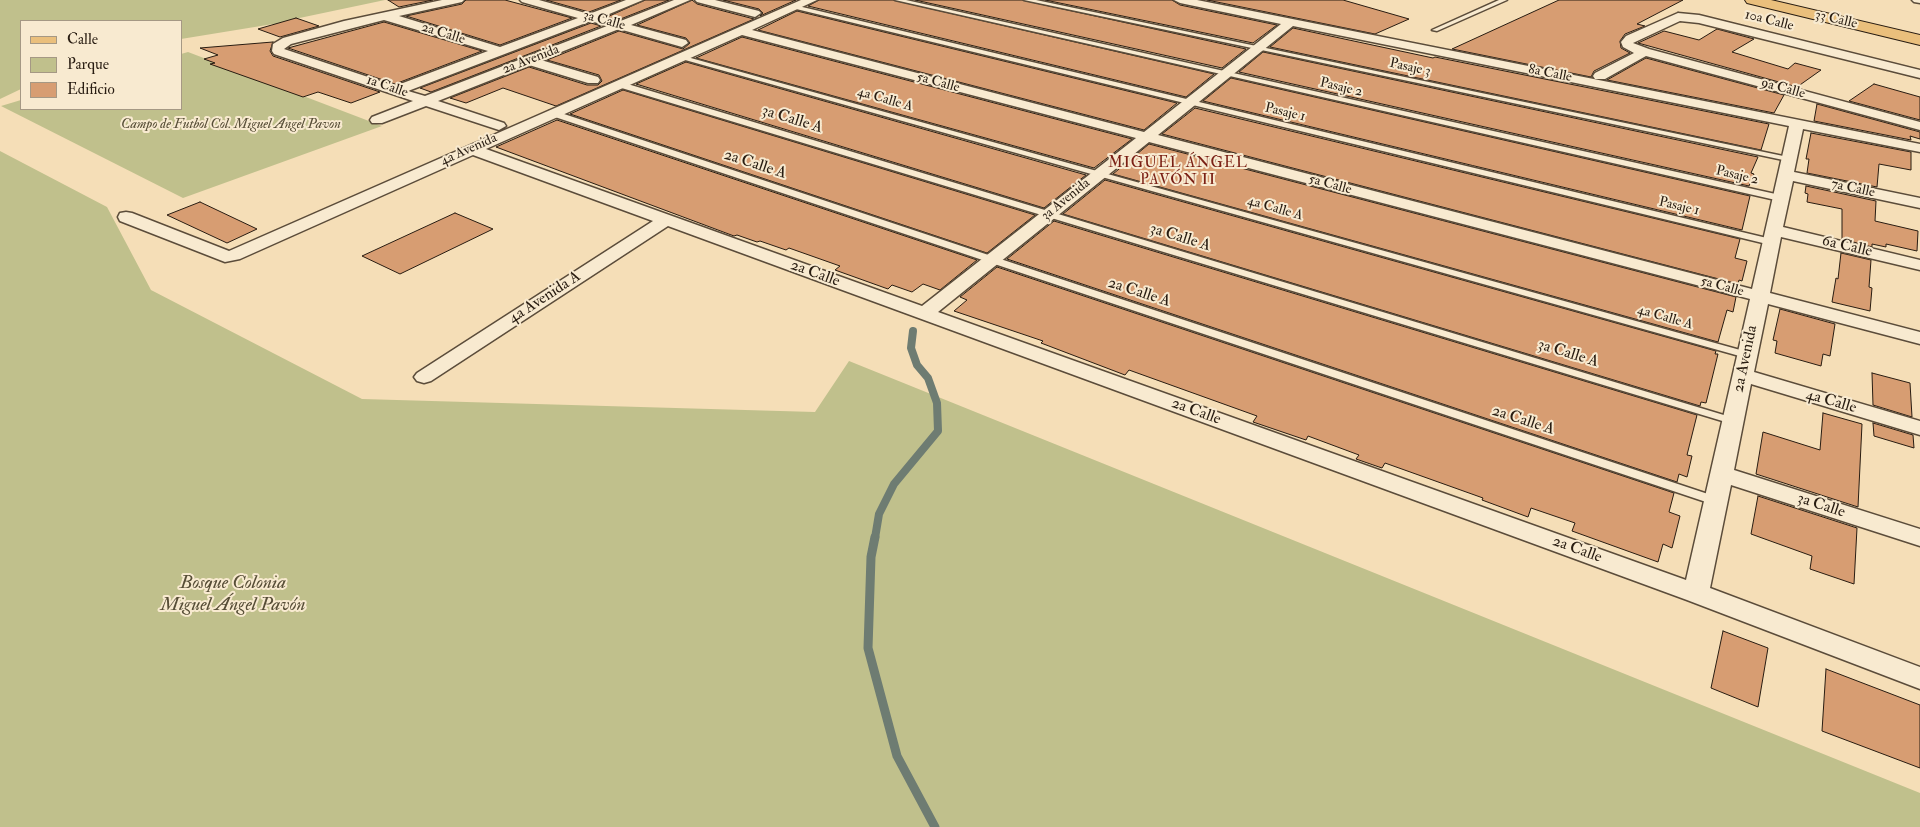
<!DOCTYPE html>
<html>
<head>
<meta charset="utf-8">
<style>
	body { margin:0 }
	#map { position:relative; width:1920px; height:827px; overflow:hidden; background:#f5deb7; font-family:"IM FELL Double Pica",serif }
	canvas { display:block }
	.legend { position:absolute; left:20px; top:20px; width:162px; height:90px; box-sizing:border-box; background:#f8ead0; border:1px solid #a59884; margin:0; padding:6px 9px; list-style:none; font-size:15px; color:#281c11 }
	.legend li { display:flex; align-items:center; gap:10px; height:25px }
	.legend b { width:25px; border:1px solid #a59884 }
</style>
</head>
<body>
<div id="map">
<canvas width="1920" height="827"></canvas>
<ul class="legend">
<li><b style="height:6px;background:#eabf7c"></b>Calle</li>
<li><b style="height:14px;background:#c0c08c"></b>Parque</li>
<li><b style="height:14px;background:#d79d72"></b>Edificio</li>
</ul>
</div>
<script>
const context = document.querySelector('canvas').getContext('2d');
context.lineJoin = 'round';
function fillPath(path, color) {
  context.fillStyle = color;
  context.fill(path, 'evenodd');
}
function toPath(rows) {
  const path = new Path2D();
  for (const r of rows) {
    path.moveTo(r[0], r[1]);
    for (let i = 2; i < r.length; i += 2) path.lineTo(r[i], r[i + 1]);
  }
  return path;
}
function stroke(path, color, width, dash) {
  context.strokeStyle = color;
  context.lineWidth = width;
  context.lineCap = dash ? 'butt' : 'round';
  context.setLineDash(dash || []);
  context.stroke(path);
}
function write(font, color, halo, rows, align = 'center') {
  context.font = font + ' "IM FELL Double Pica",serif';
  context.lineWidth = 4;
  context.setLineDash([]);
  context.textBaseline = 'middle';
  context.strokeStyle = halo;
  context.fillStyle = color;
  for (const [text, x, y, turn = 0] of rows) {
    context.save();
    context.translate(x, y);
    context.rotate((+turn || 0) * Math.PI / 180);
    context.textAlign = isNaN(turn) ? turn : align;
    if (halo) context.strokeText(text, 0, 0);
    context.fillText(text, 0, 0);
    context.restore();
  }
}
fillPath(toPath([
	[0,0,385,0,290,20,287,41,273,24,181,39,181,21,21,21,21,89,0,99],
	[571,29,583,29,586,34,443,88,426,90,429,84],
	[188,52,382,126,183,198,1,106,21,100,21,109,181,109,181,54],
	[0,151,107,207,151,290,362,399,815,412,849,361,1920,793,1920,827,0,827]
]), '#c0c08c');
stroke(toPath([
	[875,538,879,514,894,484,938,431,937,403,928,378,917,365,911,348,913,331]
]), '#6e7c72', 8);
stroke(toPath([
	[875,537,871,557,868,648,897,756,935,827]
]), '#6e7c72', 9);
const building = toPath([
	[388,0,433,0,399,7,388,0],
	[466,0,505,0,572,18,500,45,406,16,462,4,466,0],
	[546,0,621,0,589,12,546,0],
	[645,0,669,0,618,20,607,17,645,0],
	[692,0,697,4,754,19,556,106,503,88,466,103,450,98,529,67,587,85,598,85,602,81,599,75,547,60,619,31,683,49,690,43,686,38,637,25,692,0],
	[723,0,796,0,760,16,763,13,759,9,723,0],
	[819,0,893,0,1214,74,1186,97,808,6,819,0],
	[915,0,1022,0,1246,49,1222,68,915,0],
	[1045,0,1172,0,1180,5,1277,25,1253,43,1045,0],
	[1207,0,1343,0,1409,19,1375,34,1207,0],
	[1559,0,1683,0,1637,24,1645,26,1625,34,1620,41,1621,48,1630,53,1594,71,1591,77,1452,49,1559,0],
	[797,11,1177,103,1144,130,758,30,797,11],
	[296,18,319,26,280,37,258,29,296,18],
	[384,22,482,51,395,84,288,48,384,22],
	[591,23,601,26,431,92,420,88,591,23],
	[1293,28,1433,58,1435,57,1769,124,1761,150,1270,47,1293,28],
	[1717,29,1754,39,1732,52,1788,69,1795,63,1821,70,1797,87,1638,43,1664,31,1699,40,1717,29],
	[742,37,1132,139,1094,168,696,58,742,37],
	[273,42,270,51,273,56,380,92,351,103,318,92,303,97,210,64,215,63,204,59,218,55,200,48,273,42],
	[1263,52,1758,157,1751,173,1754,174,1749,186,1239,72,1263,52],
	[1646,58,1784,95,1774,113,1607,80,1646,58],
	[686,62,1086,175,1044,208,636,84,686,62],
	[1231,78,1750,196,1742,230,1203,101,1231,78],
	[1874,84,1920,97,1920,120,1849,101,1874,84],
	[623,90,1035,215,987,253,570,114,623,90],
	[1817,104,1920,132,1920,139,1910,136,1911,140,1814,121,1817,104],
	[1195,108,1740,239,1735,258,1747,261,1742,281,1739,280,1738,284,1162,134,1195,108],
	[557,120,977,260,940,290,923,284,912,292,892,285,888,289,835,270,840,266,789,248,786,250,760,241,757,242,737,235,734,236,496,147,557,120],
	[1811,133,1911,152,1911,170,1879,164,1877,187,1807,173,1809,159,1806,159,1811,133],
	[1149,144,1736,297,1733,312,1727,310,1718,342,1113,174,1149,144],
	[1105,180,1716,351,1715,354,1718,354,1706,403,1701,402,1700,406,1063,214,1105,180],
	[1806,186,1876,201,1875,221,1918,231,1917,251,1886,244,1886,247,1872,244,1872,247,1842,239,1842,209,1807,202,1808,194,1805,193,1806,186],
	[200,202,257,229,227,243,167,215,200,202],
	[455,213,493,229,400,274,362,256,455,213],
	[1054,221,1697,415,1687,455,1692,456,1687,477,1679,474,1677,482,1007,259,1054,221],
	[1841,253,1871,260,1869,287,1872,288,1870,311,1832,302,1836,278,1838,279,1841,253],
	[997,267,1674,493,1669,512,1680,516,1672,548,1663,544,1658,562,1572,531,1575,523,1531,508,1528,517,1482,500,1483,498,1385,463,1382,468,1356,459,1359,455,1308,436,1306,440,1253,422,1257,416,1129,370,1125,375,1041,343,1043,341,954,311,967,300,960,297,997,267],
	[1780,309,1835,324,1830,356,1823,354,1821,366,1775,353,1777,341,1773,340,1780,309],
	[1872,373,1910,383,1912,417,1873,405,1872,373],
	[1823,413,1862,424,1858,507,1756,474,1763,432,1820,450,1823,413],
	[1873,423,1913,435,1914,448,1874,436,1873,423],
	[1758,496,1857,528,1854,584,1810,569,1812,556,1751,534,1758,496],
	[1723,631,1768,648,1758,707,1711,688,1723,631],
	[1826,669,1920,705,1920,768,1822,731,1826,669]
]);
fillPath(building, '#d79d72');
stroke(building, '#281c11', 1);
const service = toPath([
	[895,0,906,0,1780,195,1784,198,1780,201,895,0],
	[1024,0,1036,0,1788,157,1792,159,1788,161,1024,0],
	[1499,0,1507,0,1437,31,1432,30,1499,0],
	[794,5,1771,239,1776,242,1771,245,792,8,792,6,794,5],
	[680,55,1751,353,1752,355,1751,357,1743,357,678,58,677,57,680,55],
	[615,82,621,82,1737,419,1739,421,1733,425,1729,423,615,86,615,82],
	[549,111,555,111,1720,498,1722,501,1720,504,1712,504,549,115,549,111]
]);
const minor = toPath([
	[442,0,464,0,462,2,399,16,500,47,578,18,522,2,520,0,539,0,589,14,626,0,643,0,602,17,618,22,674,0,690,0,631,25,686,40,688,43,682,47,619,29,541,60,598,77,600,80,598,83,588,83,529,65,438,101,504,123,506,126,499,130,426,106,382,123,372,123,370,120,372,117,413,101,274,54,272,51,273,44,283,38,344,21,442,0],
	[384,20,488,51,395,86,284,49,291,44,384,20],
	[591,21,607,26,425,96,408,91,591,21],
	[695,0,715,0,759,11,761,13,755,17,697,2,695,0],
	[801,0,817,0,752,30,1144,132,1281,24,1180,3,1174,0,1197,0,1920,144,1920,152,1803,129,1794,172,1920,198,1920,208,1793,181,1783,227,1920,260,1920,270,1781,237,1770,293,1920,332,1920,344,1768,304,1754,372,1920,421,1920,435,1751,384,1734,470,1920,529,1920,546,1731,485,1710,588,1920,667,1920,689,1687,600,668,226,431,381,424,383,417,381,414,377,417,373,653,221,473,155,240,259,225,262,120,221,118,217,120,213,126,212,132,213,229,251,801,0],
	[1293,26,1789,126,1752,289,1158,135,1293,26],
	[742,35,1136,138,922,306,486,149,742,35],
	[1149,142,1750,299,1686,580,938,312,1149,142],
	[1912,0,1920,0,1920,3,1914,2,1912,0],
	[1678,13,1699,15,1920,70,1920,78,1699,23,1680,21,1633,43,1649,49,1920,122,1920,130,1646,56,1605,79,1595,79,1593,76,1595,73,1634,53,1623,47,1621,42,1626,36,1678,13]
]);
const primary = toPath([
	[1745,0,1771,0,1920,35,1920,45,1747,3,1745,0]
]);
stroke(service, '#5b4c3a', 3);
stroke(minor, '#5b4c3a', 3);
stroke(primary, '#281c11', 2);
fillPath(service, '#f8ead0');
fillPath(minor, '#f8ead0');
fillPath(primary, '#eabf7c');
write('14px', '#281c11', '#f8ead0', [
	["33 Calle",1836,20,13],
	["3a Calle",604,21,15],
	["10a Calle",1769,21,14],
	["2a Calle",443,34,17],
	["2a Avenida",531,60,-21],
	["Pasaje 3",1410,68,12],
	["8a Calle",1550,74,11],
	["5a Calle",938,83,15],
	["1a Calle",387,87,19],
	["Pasaje 2",1341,88,13],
	["9a Calle",1783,89,15],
	["4a Calle A",885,100,16],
	["Pasaje 1",1285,113,13],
	["4a Avenida",469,150,-24],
	["Pasaje 2",1737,176,13],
	["5a Calle",1330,185,15],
	["7a Calle",1853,189,12],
	["3a Avenida",1066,200,-39],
	["Pasaje 1",1679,207,13],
	["4a Calle A",1275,209,16],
	["5a Calle",1722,287,15],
	["4a Calle A",1665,318,16]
]);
write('italic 14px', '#564d36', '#f8ead0', [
	["Campo de Futbol Col. Miguel Angel Pavon",231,125]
]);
context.letterSpacing = '1px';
write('15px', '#7a1f14', '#f8ead0', [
	["MIGUEL ÁNGEL",1178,164],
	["PAVÓN II",1178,181]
]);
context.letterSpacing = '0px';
write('16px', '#281c11', '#f8ead0', [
	["3a Calle A",792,120,17],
	["2a Calle A",755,165,18],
	["3a Calle A",1180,238,17],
	["6a Calle",1847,247,13],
	["2a Calle",815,274,20],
	["2a Calle A",1139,293,18],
	["4a Avenida A",545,298,-33],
	["3a Calle A",1568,354,17],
	["2a Avenida",1746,359,-78],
	["4a Calle",1831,402,16],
	["2a Calle",1196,412,20],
	["2a Calle A",1523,421,18],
	["3a Calle",1821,506,18],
	["2a Calle",1577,550,20]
]);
write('italic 19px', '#564d36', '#f8ead0', [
	["Bosque Colonia",233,584],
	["Miguel Ángel Pavón",233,606]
]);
</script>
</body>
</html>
